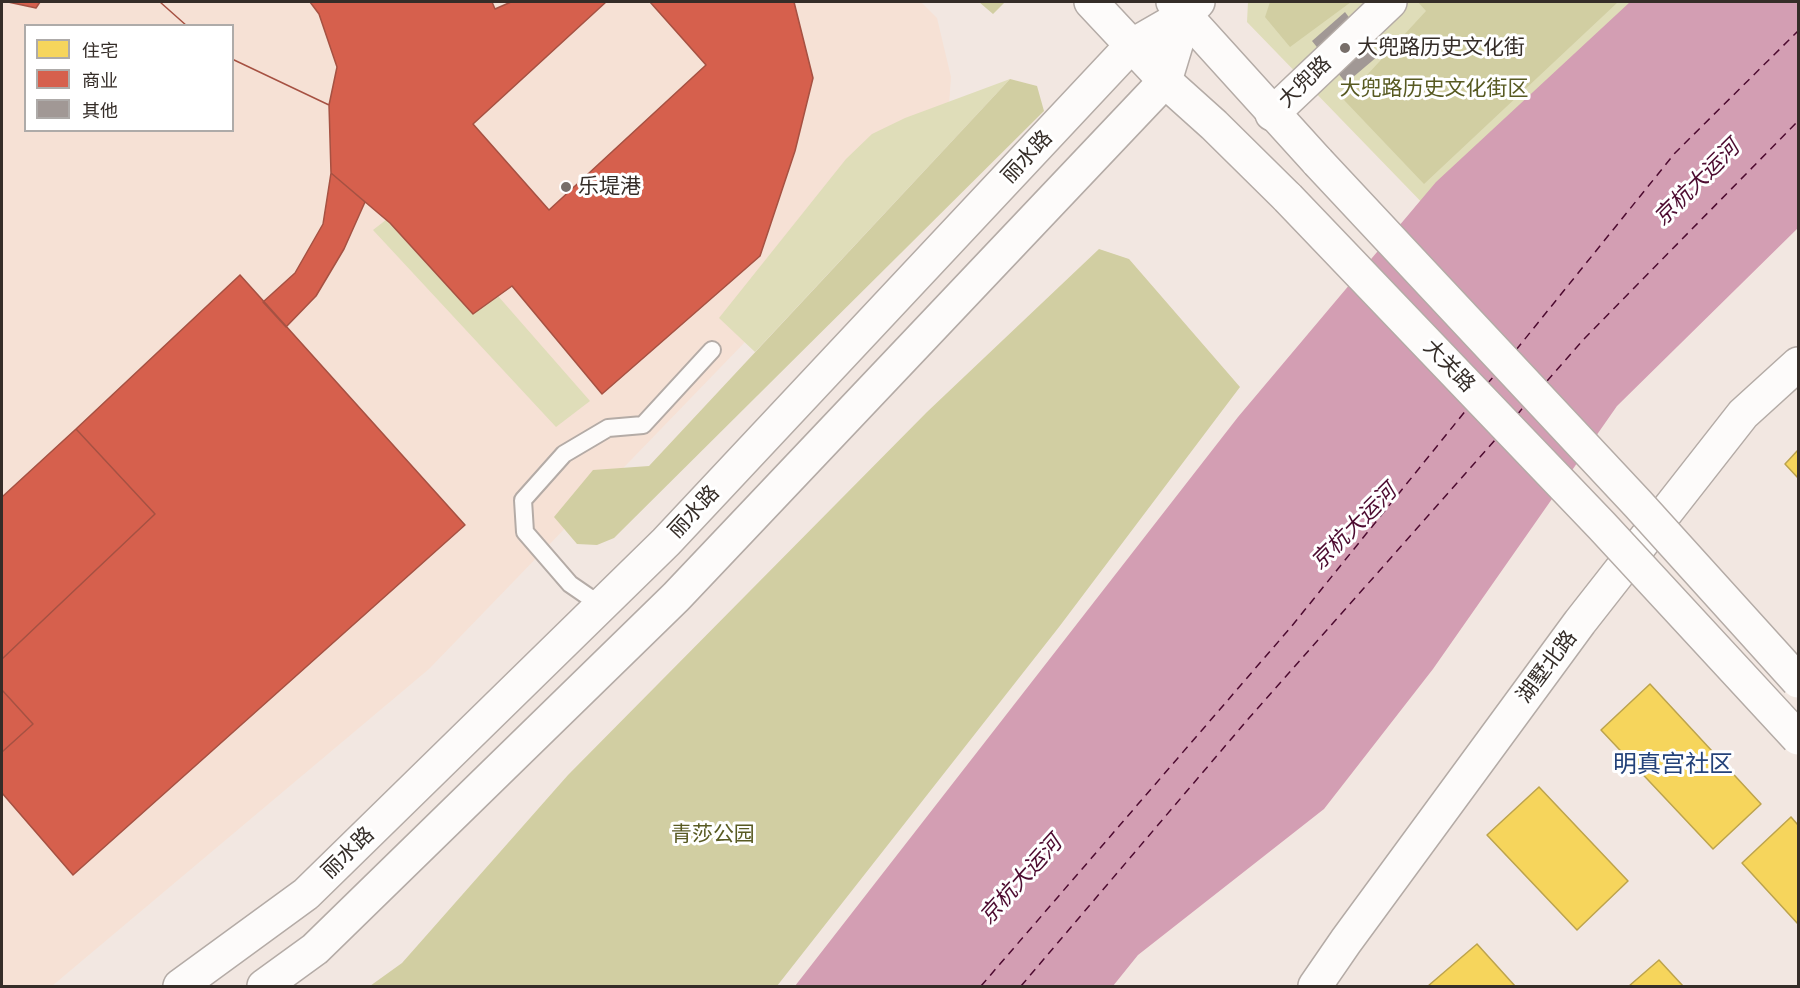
<!DOCTYPE html>
<html>
<head>
<meta charset="utf-8">
<style>
	body { margin:0 }
	#map { position:relative; width:1800px; height:988px; overflow:hidden; background:#f2e7e1; font-family:Mulish,"Noto Sans SC",sans-serif }
	canvas { display:block }
	.frame { position:absolute; inset:0; border:3px solid #352d28; pointer-events:none }
	.legend { position:absolute; left:24px; top:24px; width:210px; height:108px; box-sizing:border-box; background:#fff; border:2px solid #aeaba9; margin:0; padding:8px 10px; list-style:none; font-size:18px; color:#352d28 }
	.legend li { display:flex; align-items:center; gap:12px; height:30px }
	.legend b { width:30px; border:2px solid #aeaba9 }
</style>
</head>
<body>
<div id="map">
<canvas width="1800" height="988"></canvas>
<div class="frame"></div>
<ul class="legend">
<li><b style="height:16px;background:#f6d55c"></b>住宅</li>
<li><b style="height:16px;background:#d6604d"></b>商业</li>
<li><b style="height:16px;background:#a19895"></b>其他</li>
</ul>
</div>
<script>
const context = document.querySelector('canvas').getContext('2d');
context.lineJoin = 'round';
function fillPath(path, color) {
  context.fillStyle = color;
  context.fill(path, 'evenodd');
}
function toPath(rows) {
  const path = new Path2D();
  for (const r of rows) {
    path.moveTo(r[0], r[1]);
    for (let i = 2; i < r.length; i += 2) path.lineTo(r[i], r[i + 1]);
  }
  return path;
}
function stroke(path, color, width, dash) {
  context.strokeStyle = color;
  context.lineWidth = width;
  context.lineCap = dash ? 'butt' : 'round';
  context.setLineDash(dash || []);
  context.stroke(path);
}
function write(font, color, halo, rows, align = 'center') {
  context.font = font + ' Mulish,"Noto Sans SC",sans-serif';
  context.lineWidth = 6;
  context.setLineDash([]);
  context.textBaseline = 'middle';
  context.strokeStyle = halo;
  context.fillStyle = color;
  for (const [text, x, y, turn = 0] of rows) {
    context.save();
    context.translate(x, y);
    context.rotate((+turn || 0) * Math.PI / 180);
    context.textAlign = isNaN(turn) ? turn : align;
    if (halo) context.strokeText(text, 0, 0);
    context.fillText(text, 0, 0);
    context.restore();
  }
}
fillPath(toPath([
	[2,2,921,2,937,18,951,77,947,133,429,669,52,986,2,986],
	[26,26,232,26,232,130,26,130]
]), '#f6e1d5');
fillPath(toPath([
	[1248,2,1656,2,1431,212,1247,22],
	[1010,79,755,352,719,318,846,159,872,134,905,118],
	[413,199,590,401,556,427,373,230]
]), '#dfddb9');
fillPath(toPath([
	[979,2,1005,2,993,14],
	[1270,2,1351,2,1290,47,1265,17],
	[1418,2,1618,2,1424,184,1344,100,1426,11],
	[1010,79,1037,86,1044,111,614,538,597,545,577,544,554,517,593,470,649,466],
	[1099,249,1129,259,1240,387,1059,627,777,986,370,986,402,963,568,775,927,412]
]), '#d1cea2');
fillPath(toPath([
	[1630,2,1798,2,1798,228,1617,406,1433,669,1324,809,1138,955,1113,986,795,986,1238,417,1436,182]
]), '#d39eb3');
const homes = toPath([
	[1798,450,1798,478,1785,464,1798,450],
	[1650,684,1761,804,1713,849,1601,730,1650,684],
	[1539,787,1628,881,1577,930,1487,835,1539,787],
	[1791,817,1798,825,1798,924,1742,863,1791,817],
	[1477,944,1515,986,1428,986,1477,944],
	[1659,960,1683,986,1629,986,1659,960]
]);
fillPath(homes, '#f6d55c');
stroke(homes, '#bca34c', 1.5);
const shops = toPath([
	[8,2,40,2,36,8,8,2],
	[160,2,794,2,813,78,795,151,760,256,602,394,512,286,473,314,390,223,331,173,329,105,232,59,232,26,187,26,160,2],
	[160,2,310,2,319,14,337,67,329,105,232,59,232,26,187,26,160,2],
	[492,2,511,2,495,9,492,2],
	[606,2,650,2,706,65,549,210,473,124,606,2],
	[331,173,365,202,344,249,316,296,286,327,263,302,295,273,323,224,331,173],
	[240,275,465,525,73,875,2,793,2,752,33,724,2,690,2,659,155,514,76,429,240,275],
	[76,429,155,514,2,659,2,497,76,429],
	[2,690,33,724,2,752,2,690]
]);
fillPath(shops, '#d6604d');
stroke(shops, '#a65142', 1.5);
stroke(toPath([
	[1516,350,1675,153,1798,31],
	[1547,381,1583,340,1798,121],
	[1487,384,1496,374],
	[1517,415,1525,405],
	[981,986,1291,627,1467,409],
	[1021,986,1249,718,1496,439]
]), '#4d0b30', 1.5, [8, 6]);
fillPath(toPath([
	[1345,12,1378,56,1346,83,1312,41]
]), '#a19895');
const lane = toPath([
	[602,606,570,584,525,532,523,500,564,454,608,428,643,425,712,350]
]);
const street = toPath([
	[1272,114,1390,2]
]);
const secondary = toPath([
	[180,986,306,894,666,542,1131,46,1185,15,1198,2],
	[264,986,315,949,676,597,1165,81,1185,15],
	[1315,986,1346,941,1580,622,1743,414,1798,364]
]);
const primary = toPath([
	[1091,2,1165,81,1214,125,1288,198],
	[1173,2,1318,162]
]);
stroke(lane, '#b4aba6', 20);
stroke(street, '#b4aba6', 36);
stroke(secondary, '#b4aba6', 36);
stroke(primary, '#b4aba6', 36);
stroke(lane, '#fdfbfa', 16);
stroke(street, '#fdfbfa', 33);
stroke(secondary, '#fdfbfa', 33);
stroke(primary, '#fdfbfa', 33);
const primaryBridge = toPath([
	[1318,162,1638,504,1798,681],
	[1288,198,1602,526,1798,738]
]);
stroke(primaryBridge, '#b4aba6', 36, []);
stroke(primaryBridge, '#fdfbfa', 33);
for (const [x, y, r, color] of [
	[1345,48,6,"#776e69"],
	[566,187,6,"#776e69"]
]) {
  const dot = new Path2D();
  dot.arc(x, y, r, 0, 2 * Math.PI);
  context.fillStyle = color;
  context.fill(dot);
  stroke(dot, '#fff', 2);
}
write('21px', '#352d28', '#fff', [
	["大兜路历史文化街",1357,48],
	["乐堤港",578,187]
], 'left');
write('21px', '#352d28', '#fff', [
	["大兜路",1305,82,-44],
	["丽水路",1027,157,-47],
	["大关路",1449,366,46],
	["丽水路",694,512,-47],
	["湖墅北路",1547,667,-53],
	["丽水路",348,853,-44]
]);
write('21px', '#585a22', '#fff', [
	["大兜路历史文化街区",1434,89],
	["青莎公园",713,835]
]);
write('italic 22px', '#4d0b30', '#fff', [
	["京杭大运河",1697,183,-45],
	["京杭大运河",1354,527,-45],
	["京杭大运河",1021,880,-48]
]);
write('24px', '#244279', '#fff', [
	["明真宫社区",1673,765]
]);
</script>
</body>
</html>
